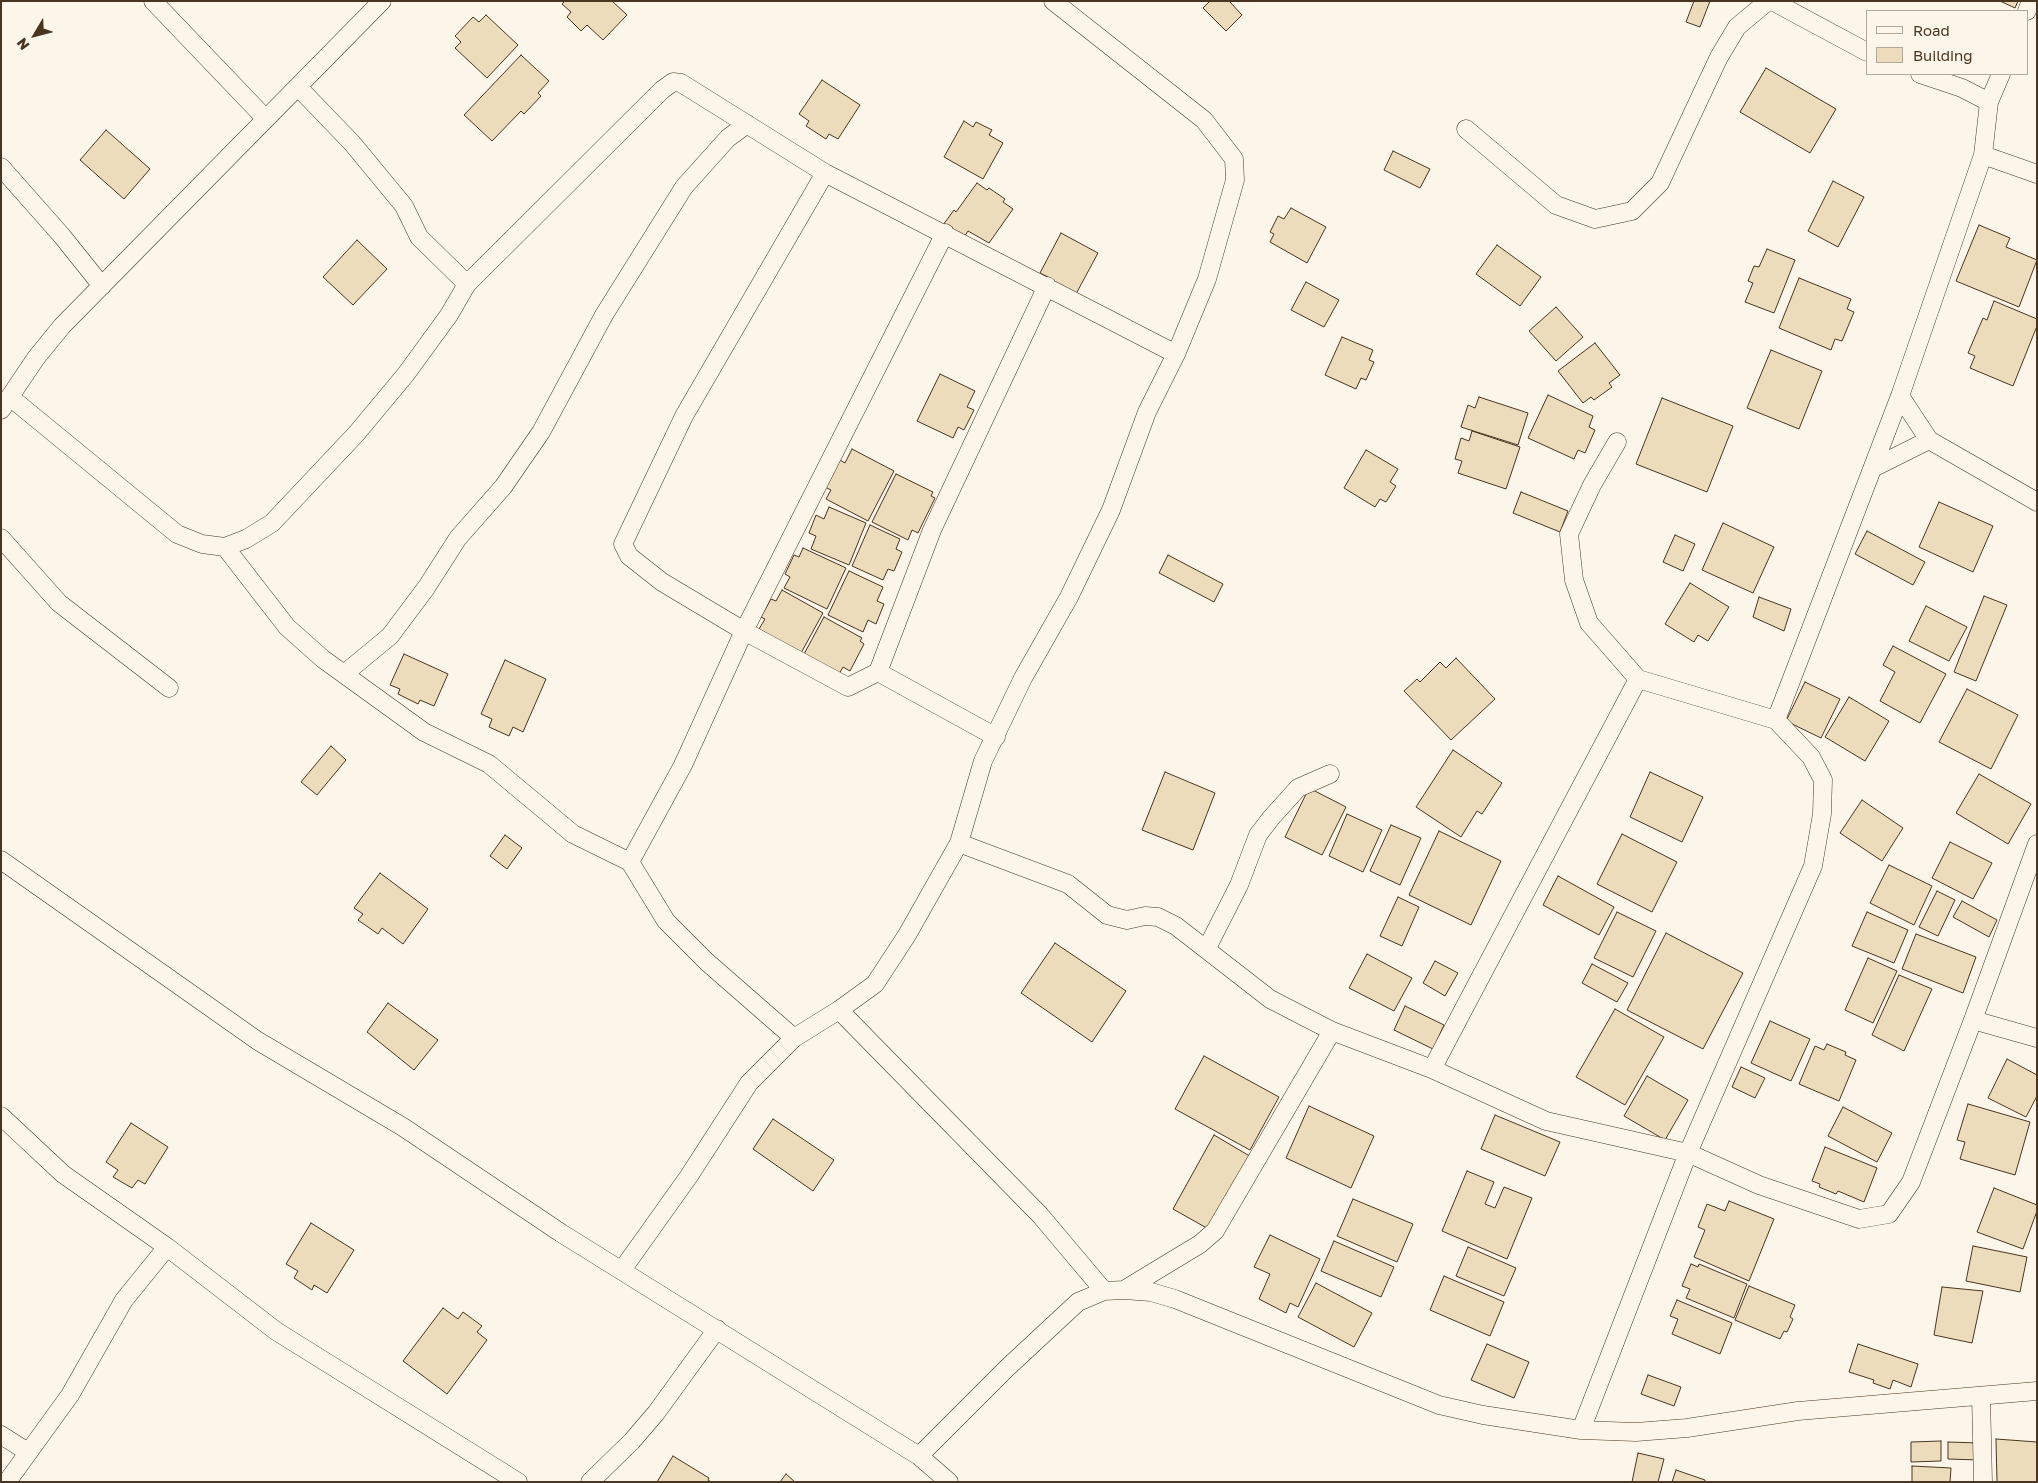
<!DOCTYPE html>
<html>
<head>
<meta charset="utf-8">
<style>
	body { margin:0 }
	#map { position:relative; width:2038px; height:1483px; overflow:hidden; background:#fbf6e9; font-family:"Golos Text",sans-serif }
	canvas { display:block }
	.frame { position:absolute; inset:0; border:2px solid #4a3520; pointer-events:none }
	.legend { position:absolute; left:1866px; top:10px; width:162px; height:65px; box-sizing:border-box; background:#fbf6e9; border:1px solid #b4a999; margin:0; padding:6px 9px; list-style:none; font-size:15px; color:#4a3520 }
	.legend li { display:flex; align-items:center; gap:10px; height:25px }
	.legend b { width:25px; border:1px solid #b4a999 }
	.north { position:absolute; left:10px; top:10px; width:50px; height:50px; -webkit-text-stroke:4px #fbf6e9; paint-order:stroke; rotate:233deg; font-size:14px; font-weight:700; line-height:20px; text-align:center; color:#4a3520 }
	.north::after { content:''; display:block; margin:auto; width:18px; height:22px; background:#4a3520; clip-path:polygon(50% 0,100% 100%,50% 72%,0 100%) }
</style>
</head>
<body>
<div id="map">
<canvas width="2038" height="1483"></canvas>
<div class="frame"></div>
<ul class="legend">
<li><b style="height:6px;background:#fbf6e9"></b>Road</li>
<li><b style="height:14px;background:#ecdcbc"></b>Building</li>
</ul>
<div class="north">N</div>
</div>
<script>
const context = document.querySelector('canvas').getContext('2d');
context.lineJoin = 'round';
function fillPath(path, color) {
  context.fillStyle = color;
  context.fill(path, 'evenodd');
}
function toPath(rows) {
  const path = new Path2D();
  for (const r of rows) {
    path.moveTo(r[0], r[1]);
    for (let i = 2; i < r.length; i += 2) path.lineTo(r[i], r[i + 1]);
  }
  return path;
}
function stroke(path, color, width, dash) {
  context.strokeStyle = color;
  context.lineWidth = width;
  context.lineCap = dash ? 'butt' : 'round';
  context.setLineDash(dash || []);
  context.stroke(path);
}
const building = toPath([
	[565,1,612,1,627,15,603,40,587,25,581,31,567,17,571,12,562,4,565,1],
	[1210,1,1229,1,1242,15,1226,31,1203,8,1210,1],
	[1694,1,1710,1,1700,27,1686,22,1694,1],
	[2000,1,2018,1,2015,8,2000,1],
	[486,15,518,45,487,78,455,48,461,42,455,36,473,17,479,22,486,15],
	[521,55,549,81,538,93,541,96,524,114,521,111,492,141,464,115,521,55],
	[1766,68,1836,109,1810,153,1740,112,1766,68],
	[822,80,860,105,838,139,829,134,826,139,806,126,809,121,799,114,822,80],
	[964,121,973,127,976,122,992,130,989,135,1003,143,983,179,944,157,964,121],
	[106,130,150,169,124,199,80,160,106,130],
	[1393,151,1430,169,1420,188,1384,170,1393,151],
	[1833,181,1864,197,1838,247,1808,231,1833,181],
	[977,183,987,190,989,188,1005,199,1003,202,1013,209,989,243,968,231,963,239,943,225,954,210,956,212,977,183],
	[1291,208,1326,227,1307,263,1270,242,1274,234,1270,232,1278,216,1284,219,1291,208],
	[1979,225,2010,238,2006,247,2037,260,2019,307,1956,281,1979,225],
	[1061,233,1098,253,1076,294,1046,282,1048,277,1040,273,1061,233],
	[357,240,387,269,353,305,323,277,357,240],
	[1497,245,1541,277,1520,306,1476,274,1497,245],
	[1767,249,1795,260,1774,313,1745,302,1753,283,1748,281,1754,266,1759,267,1767,249],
	[1799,278,1851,299,1847,309,1854,312,1842,341,1835,339,1831,350,1779,328,1799,278],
	[1306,282,1339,300,1324,327,1291,310,1306,282],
	[1994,301,2037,319,2037,326,2013,386,1970,368,1975,356,1968,353,1983,318,1987,320,1994,301],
	[1556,307,1583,337,1556,361,1529,331,1556,307],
	[1342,337,1373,350,1369,360,1374,362,1366,380,1361,378,1356,389,1325,375,1342,337],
	[1595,343,1620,375,1609,383,1612,387,1594,400,1591,397,1583,403,1558,371,1595,343],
	[1771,350,1822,371,1799,429,1747,408,1771,350],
	[940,374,975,391,967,407,974,410,964,430,958,427,953,438,917,421,940,374],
	[1548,395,1593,416,1589,427,1595,430,1585,453,1578,450,1574,459,1528,438,1548,395],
	[1479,397,1528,413,1518,445,1461,427,1468,405,1475,408,1479,397],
	[1662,398,1733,426,1707,492,1636,464,1662,398],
	[1472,431,1520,447,1506,489,1458,473,1462,461,1455,459,1461,438,1469,441,1472,431],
	[852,449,894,471,868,521,826,499,831,490,825,487,838,459,845,463,852,449],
	[1366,450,1398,469,1390,482,1396,486,1386,502,1380,499,1375,507,1344,488,1366,450],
	[896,474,933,492,931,496,935,498,918,533,912,530,908,540,872,522,896,474],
	[1521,492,1568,511,1560,532,1513,513,1521,492],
	[1939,502,1993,526,1973,572,1919,547,1939,502],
	[829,507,866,523,849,565,811,549,816,536,809,533,816,515,824,519,829,507],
	[1723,523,1774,547,1753,593,1702,570,1723,523],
	[870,525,900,539,896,549,902,552,894,571,888,569,883,580,852,566,870,525],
	[1867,531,1925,562,1913,585,1855,554,1867,531],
	[1675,535,1695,544,1683,571,1663,562,1675,535],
	[803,548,846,568,827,609,784,588,790,577,785,574,794,555,799,557,803,548],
	[1168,555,1223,584,1214,602,1159,573,1168,555],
	[849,571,883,587,877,601,884,604,876,624,868,620,863,632,828,615,849,571],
	[1690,583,1729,607,1708,641,1698,635,1694,642,1665,624,1690,583],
	[782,590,823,613,801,653,759,629,765,619,761,617,771,599,776,601,782,590],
	[1984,596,2007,605,1976,681,1954,672,1984,596],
	[1759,597,1791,609,1784,631,1753,617,1759,597],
	[1926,606,1967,627,1949,661,1909,641,1926,606],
	[824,617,862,638,860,641,864,644,850,671,843,667,838,676,803,656,824,617],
	[1893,646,1946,674,1920,723,1880,701,1895,672,1883,665,1893,646],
	[404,654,448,674,434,706,420,700,418,704,398,694,400,689,390,685,404,654],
	[1456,658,1495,699,1451,740,1404,691,1417,679,1420,682,1440,662,1446,668,1456,658],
	[505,660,546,679,523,732,513,727,509,736,489,727,492,719,481,714,505,660],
	[1805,682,1840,699,1821,738,1786,721,1805,682],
	[1967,689,2018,715,1991,769,1939,742,1967,689],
	[1849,697,1889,721,1865,761,1825,737,1849,697],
	[331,746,346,760,317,795,301,782,331,746],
	[1453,750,1502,783,1482,814,1477,811,1461,837,1416,807,1453,750],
	[1165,772,1215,793,1193,850,1142,830,1165,772],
	[1650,772,1703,797,1682,842,1630,817,1650,772],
	[1979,774,2031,804,2008,844,1956,813,1979,774],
	[1309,788,1346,807,1322,855,1285,837,1309,788],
	[1862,800,1903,828,1882,861,1840,833,1862,800],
	[1347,814,1382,830,1363,872,1329,856,1347,814],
	[1391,825,1421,838,1400,885,1370,871,1391,825],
	[1439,831,1501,861,1471,925,1409,895,1439,831],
	[1622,834,1677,862,1652,912,1597,884,1622,834],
	[505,835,522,848,507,869,490,856,505,835],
	[1950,842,1992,863,1973,899,1932,878,1950,842],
	[1889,865,1932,886,1914,925,1870,903,1889,865],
	[380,873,428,909,403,944,382,928,378,934,358,920,363,914,354,908,380,873],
	[1558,876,1614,907,1599,935,1543,905,1558,876],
	[1937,891,1955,900,1938,936,1919,927,1937,891],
	[1398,897,1419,907,1402,946,1380,936,1398,897],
	[1962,901,1997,920,1989,937,1953,917,1962,901],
	[1617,912,1656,931,1633,977,1594,958,1617,912],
	[1867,912,1908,930,1894,963,1852,946,1867,912],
	[1666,933,1743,973,1703,1049,1627,1010,1666,933],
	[1916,934,1976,957,1963,993,1902,969,1916,934],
	[1055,943,1126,991,1092,1042,1021,993,1055,943],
	[1367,954,1412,978,1394,1011,1349,988,1367,954],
	[1868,958,1897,971,1873,1023,1845,1010,1868,958],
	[1435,961,1458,973,1445,996,1423,983,1435,961],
	[1592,964,1628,983,1617,1002,1582,983,1592,964],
	[1899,975,1932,989,1904,1051,1872,1035,1899,975],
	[388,1003,438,1040,414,1070,367,1032,388,1003],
	[1405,1006,1444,1025,1433,1049,1394,1030,1405,1006],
	[1615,1009,1664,1037,1625,1105,1576,1077,1615,1009],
	[1770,1021,1810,1039,1791,1081,1751,1063,1770,1021],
	[1827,1044,1846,1052,1845,1055,1856,1060,1839,1101,1799,1084,1815,1046,1824,1050,1827,1044],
	[1204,1056,1279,1097,1250,1150,1175,1109,1204,1056],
	[2007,1059,2037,1075,2037,1096,2026,1117,1988,1098,2007,1059],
	[1741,1067,1765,1078,1755,1098,1732,1087,1741,1067],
	[1647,1076,1688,1100,1665,1140,1624,1116,1647,1076],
	[1968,1104,2030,1122,2015,1175,1960,1159,1965,1142,1957,1140,1968,1104],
	[1309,1106,1374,1136,1351,1188,1286,1158,1309,1106],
	[1843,1107,1892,1133,1877,1162,1828,1136,1843,1107],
	[1495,1115,1560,1142,1545,1176,1481,1149,1495,1115],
	[773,1119,834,1160,813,1191,753,1149,773,1119],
	[131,1123,168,1147,145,1184,138,1180,132,1188,113,1177,118,1170,106,1162,131,1123],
	[1214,1135,1253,1158,1212,1231,1173,1209,1214,1135],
	[1825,1147,1877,1168,1864,1202,1838,1191,1836,1194,1819,1187,1820,1184,1812,1181,1825,1147],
	[1467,1171,1494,1182,1485,1204,1495,1208,1504,1187,1532,1198,1507,1259,1442,1231,1467,1171],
	[1994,1188,2037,1205,2037,1211,2023,1249,1977,1232,1994,1188],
	[1353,1199,1413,1224,1397,1262,1337,1236,1353,1199],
	[1729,1201,1774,1219,1749,1281,1694,1257,1705,1230,1698,1227,1707,1204,1725,1211,1729,1201],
	[311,1223,354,1250,327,1293,314,1285,312,1290,294,1278,298,1271,286,1264,311,1223],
	[1270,1235,1320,1259,1298,1307,1290,1303,1286,1313,1259,1299,1270,1274,1254,1267,1270,1235],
	[1334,1241,1394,1267,1381,1297,1321,1271,1334,1241],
	[1973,1246,2027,1257,2020,1292,1966,1281,1973,1246],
	[1468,1247,1516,1268,1504,1296,1456,1276,1468,1247],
	[1691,1264,1698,1267,1699,1264,1747,1284,1734,1318,1686,1298,1690,1289,1682,1286,1691,1264],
	[1444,1276,1504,1302,1490,1336,1430,1310,1444,1276],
	[1316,1283,1372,1313,1354,1347,1298,1317,1316,1283],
	[1749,1286,1795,1305,1790,1317,1793,1319,1787,1332,1784,1331,1780,1339,1735,1320,1749,1286],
	[1942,1287,1983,1291,1972,1343,1934,1335,1942,1287],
	[1677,1300,1732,1323,1720,1354,1672,1334,1678,1319,1670,1316,1677,1300],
	[443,1308,458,1319,463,1312,482,1326,477,1332,487,1340,447,1394,403,1361,443,1308],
	[1487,1344,1529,1362,1514,1398,1471,1380,1487,1344],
	[1858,1344,1918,1364,1911,1387,1893,1380,1890,1389,1873,1383,1874,1380,1849,1372,1858,1344],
	[1648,1375,1681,1387,1674,1406,1641,1394,1648,1375],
	[1996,1439,2037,1442,2037,1482,1997,1482,1996,1439],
	[1941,1441,1941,1461,1911,1462,1911,1442,1941,1441],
	[1948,1442,1979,1443,1979,1460,1948,1459,1948,1442],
	[1638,1453,1664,1459,1658,1482,1632,1482,1638,1453],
	[673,1456,709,1478,708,1480,711,1482,657,1482,673,1456],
	[1912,1466,1951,1468,1950,1482,1912,1482,1912,1466],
	[1676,1470,1705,1480,1705,1482,1672,1482,1676,1470],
	[786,1474,795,1482,780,1482,786,1474]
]);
fillPath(building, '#ecdcbc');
stroke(building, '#4a3520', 1);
const street = toPath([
	[153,1,265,118],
	[1772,1,1867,52],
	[2027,11,2031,1],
	[1920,74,1962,88,1989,102],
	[2001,74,1989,102,1983,155,2037,174],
	[1466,129,1556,205,1595,219,1632,211,1660,183,1719,57,1737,27,1768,1],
	[1,167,62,236,102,286],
	[825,173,684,416,623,544,629,556,662,582,744,631,848,687,878,672],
	[467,284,662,90,673,82,681,83,825,173,1176,354],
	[1900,396,1929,440,2037,502],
	[10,397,177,534,202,544,225,547,246,539,272,523,356,434,406,374,449,315,467,284,419,237,404,206,352,143,298,87],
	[1,410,36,358,62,326,382,1],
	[1617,442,1592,485,1569,534,1574,580,1589,623,1638,679,1776,720],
	[1873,468,1929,440],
	[1,538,59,603,169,688],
	[225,547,287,627,323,659,424,732,489,764,573,834,630,862,666,921,707,962,794,1038],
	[344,674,390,636,426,588,458,538,503,487,541,432,604,315,684,187,728,138,747,124],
	[996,737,878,672,932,530,1047,286],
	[959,843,1068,884,1107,915,1127,920,1145,916,1158,917,1176,926,1270,999,1332,1031],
	[1,860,258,1041,403,1127,561,1233,919,1456,1007,1368,1078,1302,1104,1291,1124,1290,1151,1292,1175,1299,1439,1405,1483,1415,1581,1430,1636,1432,1687,1428,1798,1411,2037,1391],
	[630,862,683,765,744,631,945,233],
	[1207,948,1239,885,1258,835,1271,818,1298,788,1330,774],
	[839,1010,1040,1215,1104,1291],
	[1973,1020,2037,1038],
	[1432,1069,1638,679],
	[1,1116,63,1174,167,1247,276,1331,518,1482],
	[622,1270,689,1176,749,1083,794,1038,839,1010,875,984,907,935,959,843,983,761,1023,678,1069,597,1111,510,1147,412,1176,354,1207,279,1235,180,1234,159,1204,120,1053,1],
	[1124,1290,1200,1244,1215,1231,1332,1031,1432,1069,1546,1121,1688,1153,1759,1185,1859,1219,1889,1214,1911,1182,1973,1020,2037,844],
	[1981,1396,1983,1482],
	[1581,1430,1688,1153,1813,866,1822,814,1823,780,1811,757,1776,720,1900,396,1983,155],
	[1,1435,28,1452],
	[919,1456,949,1482],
	[7,1482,70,1395,124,1300,167,1247],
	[590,1482,632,1441,656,1413,717,1329]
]);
stroke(street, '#4a3520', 19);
stroke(street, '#fbf6e9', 18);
</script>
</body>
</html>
